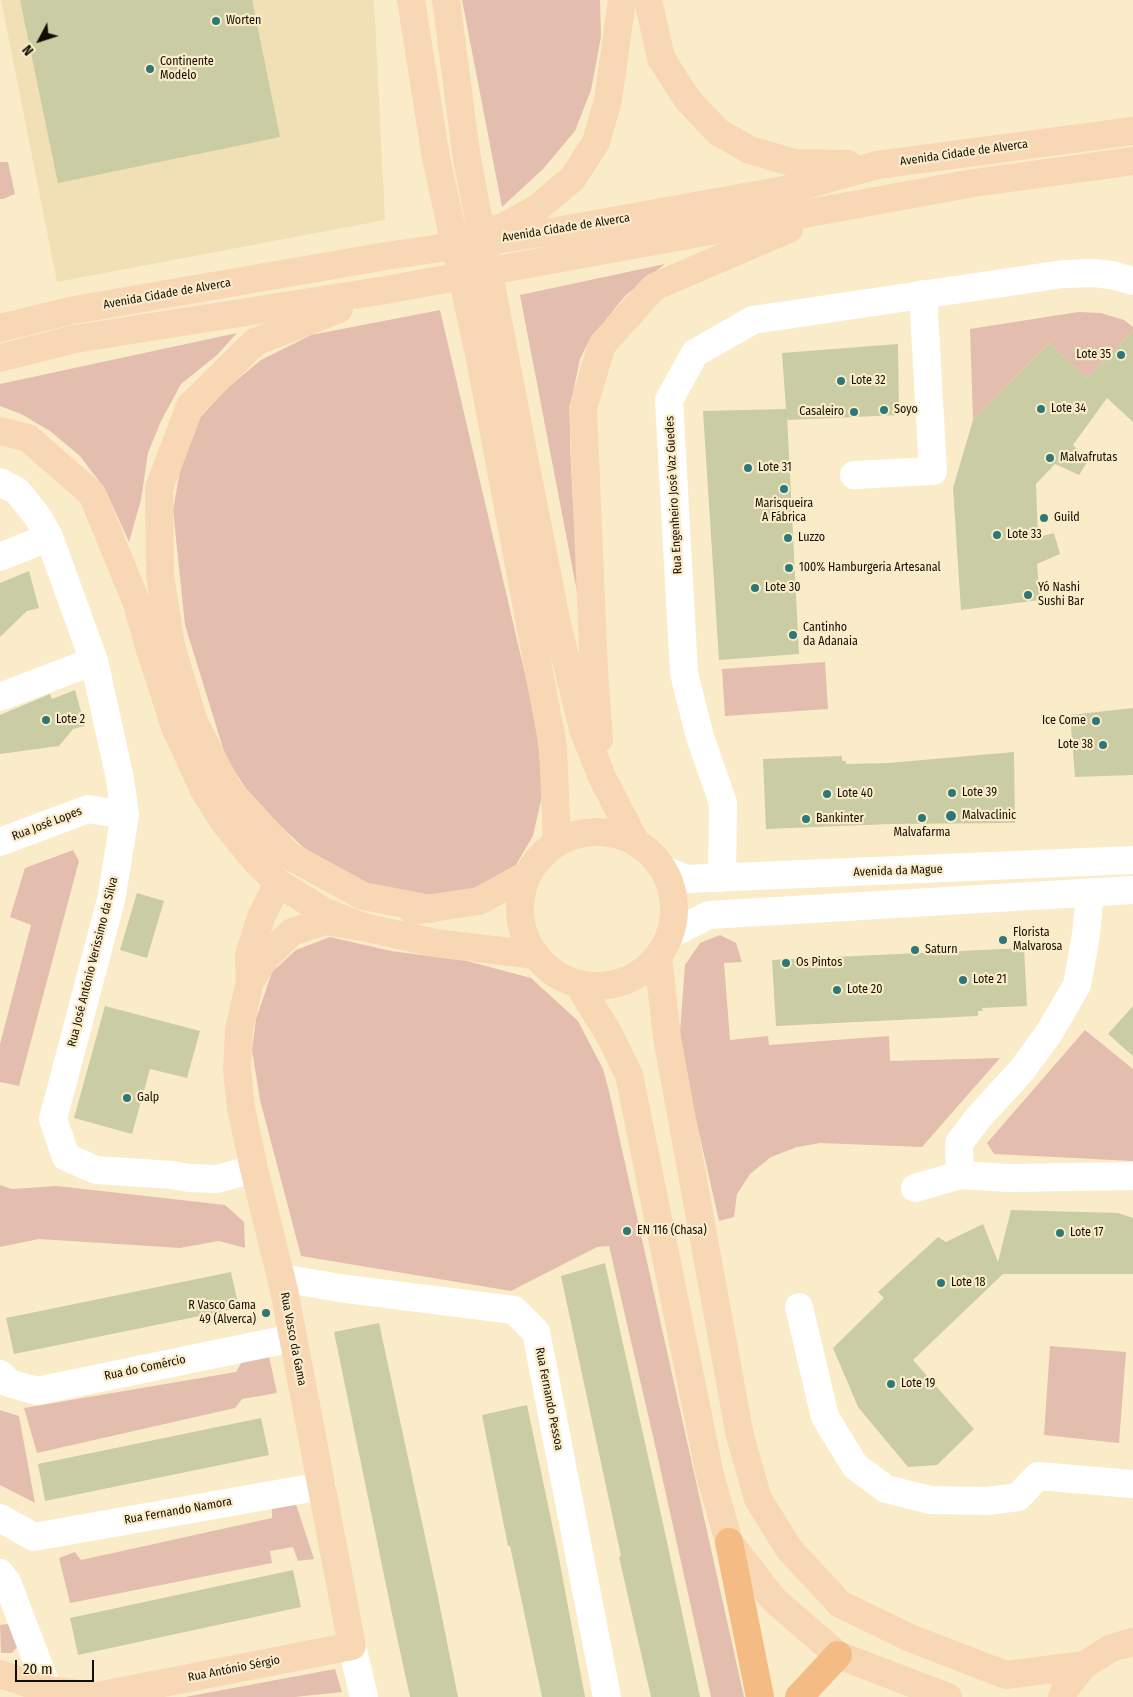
<!DOCTYPE html>
<html>
<head>
<meta charset="utf-8">
<style>
	body { margin:0 }
	#map { position:relative; width:1133px; height:1697px; overflow:hidden; background:#fbecc9; font-family:"Fira Sans Condensed",sans-serif }
	canvas { display:block }
	.north { position:absolute; left:15px; top:15px; width:50px; height:50px; -webkit-text-stroke:4px #fbecc9; paint-order:stroke; rotate:230deg; font-size:14px; font-weight:700; line-height:20px; text-align:center; color:#130e04 }
	.north::after { content:''; display:block; margin:auto; width:18px; height:22px; background:#130e04; clip-path:polygon(50% 0,100% 100%,50% 72%,0 100%) }
	.scale { position:absolute; left:15px; top:1660px; width:79px; height:22px; box-sizing:border-box; border:2px solid #130e04; border-top:0; padding-left:6px; font-size:15px; line-height:18px; white-space:nowrap; color:#130e04; -webkit-text-stroke:4px #fbecc9; paint-order:stroke }
</style>
</head>
<body>
<div id="map">
<canvas width="1133" height="1697"></canvas>
<div class="north">N</div>
<div class="scale">20 m</div>
</div>
<script>
const context = document.querySelector('canvas').getContext('2d');
context.lineJoin = 'round';
function fillPath(path, color) {
  context.fillStyle = color;
  context.fill(path, 'evenodd');
}
function toPath(rows) {
  const path = new Path2D();
  for (const r of rows) {
    if (r.length === 3) {
      path.moveTo(r[0] + r[2], r[1]);
      path.arc(r[0], r[1], r[2], 0, 2 * Math.PI);
      continue;
    }
    path.moveTo(r[0], r[1]);
    for (let i = 2; i < r.length; i += 2) path.lineTo(r[i], r[i + 1]);
  }
  return path;
}
function stroke(path, color, width, dash) {
  context.strokeStyle = color;
  context.lineWidth = width;
  context.lineCap = dash ? 'butt' : 'round';
  context.setLineDash(dash || []);
  context.stroke(path);
}
function write(font, color, halo, rows, align = 'center') {
  context.font = font + ' "Fira Sans Condensed",sans-serif';
  context.lineWidth = 4.5;
  context.setLineDash([]);
  context.textBaseline = 'middle';
  context.strokeStyle = halo;
  context.fillStyle = color;
  for (const [text, x, y, turn = 0] of rows) {
    context.save();
    context.translate(x, y);
    context.rotate((+turn || 0) * Math.PI / 180);
    context.textAlign = isNaN(turn) ? turn : align;
    if (halo) context.strokeText(text, 0, 0);
    context.fillText(text, 0, 0);
    context.restore();
  }
}
fillPath(toPath([
	[1,0,374,0,385,220,57,282]
]), '#f1e0b6');
fillPath(toPath([
	[462,0,600,0,601,37,591,90,575,131,543,169,502,207],
	[0,162,8,162,15,194,3,199,0,199],
	[665,264,625,296,589,341,580,359,570,407,570,446,578,597,520,295],
	[440,310,536,721,543,791,533,836,510,875,467,893,412,895,359,883,303,847,254,801,226,758,185,625,173,510,181,465,196,422,226,389,261,360,311,335],
	[1078,312,1101,313,1124,320,1133,327,1133,331,1087,378,1049,343,973,420,970,329],
	[237,333,217,355,181,384,161,421,148,453,141,500,129,542,105,489,80,456,50,431,21,414,0,406,0,384],
	[825,662,828,709,725,716,722,669],
	[73,850,79,861,19,1086,0,1082,0,1044,31,925,10,917,25,868],
	[720,935,736,943,742,962,724,963,730,1040,768,1036,769,1045,889,1036,890,1061,1000,1058,922,1147,820,1143,797,1147,771,1157,750,1174,737,1194,734,1217,719,1221,679,1045,685,965,700,943],
	[330,937,391,951,467,961,531,978,578,1021,603,1069,609,1091,744,1697,711,1697,655,1445,609,1246,597,1247,511,1291,301,1256,260,1100,252,1050,256,1019,272,972,296,950],
	[1085,1030,1133,1069,1133,1161,994,1154,987,1143],
	[0,1185,12,1189,57,1186,225,1205,244,1222,245,1248,219,1241,180,1248,39,1239,0,1247],
	[1050,1346,1126,1352,1119,1443,1044,1435],
	[269,1356,277,1393,242,1399,235,1408,37,1453,24,1408,236,1372,243,1360],
	[0,1410,19,1416,35,1503,0,1485],
	[295,1501,314,1559,298,1561,293,1547,270,1551,272,1563,70,1603,59,1558,75,1552,81,1560,272,1518,272,1506],
	[15,1623,19,1645,12,1653,1,1653,0,1625],
	[335,1669,342,1692,295,1697,185,1697]
]), '#e3beae');
fillPath(toPath([
	[20,0,252,0,280,137,58,183],
	[1133,331,1133,422,1107,398,1073,445,1088,461,1079,475,1055,464,1036,484,1038,537,1054,533,1060,554,1037,564,1040,600,961,610,953,488,973,420,1049,343,1087,378],
	[898,344,899,415,787,420,787,415,799,654,719,660,703,411,786,409,782,353],
	[29,571,39,608,27,611,0,637,0,583],
	[75,690,85,726,73,729,59,746,0,754,0,715,50,694,52,699],
	[1133,708,1133,775,1075,777,1070,715],
	[1014,752,1015,823,891,824,766,829,763,759,842,756,842,761,846,761,846,764,888,763],
	[137,893,164,901,147,958,120,950],
	[1024,948,1027,1006,982,1008,983,1011,978,1011,978,1016,776,1026,772,960],
	[105,1006,200,1031,187,1078,150,1069,132,1134,74,1118],
	[1133,1006,1133,1056,1108,1034],
	[1011,1210,1118,1213,1133,1218,1133,1274,1003,1274,913,1360,974,1429,937,1465,908,1467,858,1407,833,1348,884,1298,878,1292,938,1237,946,1242,983,1224,998,1262],
	[605,1263,664,1528,700,1697,651,1697,619,1557,621,1556,561,1276],
	[231,1272,239,1308,14,1354,6,1318],
	[379,1323,437,1592,458,1697,410,1697,392,1614,334,1332],
	[527,1405,557,1548,585,1697,542,1697,510,1546,508,1546,482,1415],
	[261,1418,269,1455,45,1501,38,1464],
	[293,1570,301,1607,78,1655,70,1618]
]), '#cacca3');
stroke(toPath([
	[854,475,933,471,923,294],
	[0,482,17,491,38,517,49,537,94,661,120,779,125,815,111,900,53,1119,66,1157,96,1170,172,1175,189,1178,217,1179,254,1169],
	[0,557,49,537],
	[0,697,94,661],
	[0,842,88,809,125,815],
	[664,870,686,879,1133,860],
	[722,878,723,803,700,737,684,673,669,400,695,353,753,320,1063,274,1094,273,1112,275,1133,281],
	[671,934,709,915,1133,890],
	[960,1175,959,1143,978,1118,1022,1070,1049,1033,1077,985,1086,935,1090,893],
	[915,1188,960,1175,1008,1178,1133,1176],
	[282,1278,339,1288,514,1310,536,1332,607,1697],
	[799,1307,825,1417,855,1466,886,1489,930,1500,988,1501,1018,1497,1038,1476,1133,1484],
	[0,1374,9,1383,37,1391,293,1338],
	[0,1518,34,1537,322,1486],
	[0,1573,7,1582,48,1690],
	[352,1646,364,1697]
]), '#fff', 28);
stroke(toPath([
	[411,0,436,158,480,359,553,746,557,843],
	[446,0,467,159,526,467,557,624,583,729,602,777,635,841],
	[648,0,661,58,687,99,718,132,750,150,794,163,848,164],
	[489,231,501,228,536,209,573,178,596,142,608,100,622,0],
	[339,309,255,342,190,406,159,488,160,575,171,646,194,722,228,789,288,855,363,896,431,909],
	[0,328,74,310,386,256,556,231,795,188,877,165,1133,131],
	[0,358,75,339,386,290,974,183,1133,161],
	[0,431,28,438,92,494,136,601,150,650,175,727,203,788,223,821,254,859,278,883,323,911,363,927],
	[599,739,594,672,583,408,602,345,654,287,789,229],
	[597,909,77],
	[413,911,479,901,528,874],
	[658,957,667,1038,740,1436,758,1499,789,1549,840,1604,910,1638,1006,1675,1084,1665],
	[250,981,267,956,292,932,324,921,363,927,435,943,536,955],
	[578,984,609,1034,629,1075,710,1475,729,1542,774,1600,838,1655,948,1697],
	[0,1674,48,1690,97,1696,352,1646,284,1290,254,1169,241,1108,237,1070,239,1030,250,981,249,955,261,917,278,883],
	[1062,1697,1065,1689,1084,1665,1111,1648,1133,1642]
]), '#f8d7b5', 28);
stroke(toPath([
	[729,1542,760,1697],
	[799,1697,838,1655]
]), '#f4bc84', 28);
for (const [x, y, r, color] of [
	[216,21,5,"#2d7779"],
	[150,69,5,"#2d7779"],
	[1121,355,5,"#2d7779"],
	[841,381,5,"#2d7779"],
	[1041,409,5,"#2d7779"],
	[884,410,5,"#2d7779"],
	[854,412,5,"#2d7779"],
	[1050,458,5,"#2d7779"],
	[748,468,5,"#2d7779"],
	[784,489,5,"#2d7779"],
	[1044,518,5,"#2d7779"],
	[997,535,5,"#2d7779"],
	[788,538,5,"#2d7779"],
	[789,568,5,"#2d7779"],
	[755,588,5,"#2d7779"],
	[1028,595,5,"#2d7779"],
	[793,635,5,"#2d7779"],
	[46,720,5,"#2d7779"],
	[1096,721,5,"#2d7779"],
	[1103,745,5,"#2d7779"],
	[952,793,5,"#2d7779"],
	[827,794,5,"#2d7779"],
	[951,816,6,"#2d7779"],
	[922,818,5,"#2d7779"],
	[806,819,5,"#2d7779"],
	[1003,940,5,"#2d7779"],
	[915,950,5,"#2d7779"],
	[786,963,5,"#2d7779"],
	[963,980,5,"#2d7779"],
	[837,990,5,"#2d7779"],
	[127,1098,5,"#2d7779"],
	[627,1231,5,"#2d7779"],
	[1060,1233,5,"#2d7779"],
	[941,1283,5,"#2d7779"],
	[266,1313,5,"#2d7779"],
	[891,1384,5,"#2d7779"]
]) {
  const dot = new Path2D();
  dot.arc(x, y, r, 0, 2 * Math.PI);
  context.fillStyle = color;
  context.fill(dot);
  stroke(dot, '#fbecc9', 2);
}
write('12px', '#130e04', '#fbecc9', [
	["Worten",226,21],
	["Continente",160,62],
	["Modelo",160,76],
	["Lote 35",1111,355,"right"],
	["Lote 32",851,381],
	["Lote 34",1051,409],
	["Soyo",894,410],
	["Casaleiro",844,412,"right"],
	["Malvafrutas",1060,458],
	["Lote 31",758,468],
	["Marisqueira",784,504,"center"],
	["A Fábrica",784,518,"center"],
	["Guild",1054,518],
	["Lote 33",1007,535],
	["Luzzo",798,538],
	["100% Hamburgeria Artesanal",799,568],
	["Lote 30",765,588],
	["Yó Nashi",1038,588],
	["Sushi Bar",1038,602],
	["Cantinho",803,628],
	["da Adanaia",803,642],
	["Lote 2",56,720],
	["Ice Come",1086,721,"right"],
	["Lote 38",1093,745,"right"],
	["Lote 39",962,793],
	["Lote 40",837,794],
	["Malvaclinic",962,816],
	["Bankinter",816,819],
	["Malvafarma",922,833,"center"],
	["Florista",1013,933],
	["Malvarosa",1013,947],
	["Saturn",925,950],
	["Os Pintos",796,963],
	["Lote 21",973,980],
	["Lote 20",847,990],
	["Galp",137,1098],
	["EN 116 (Chasa)",637,1231],
	["Lote 17",1070,1233],
	["Lote 18",951,1283],
	["R Vasco Gama",256,1306,"right"],
	["49 (Alverca)",256,1320,"right"],
	["Lote 19",901,1384]
], 'left');
write('12px', '#130e04', '#fbecc9', [
	["Avenida Cidade de Alverca",964,153,-8],
	["Avenida Cidade de Alverca",566,228,-9],
	["Avenida Cidade de Alverca",167,294,-10],
	["Rua Engenheiro José Vaz Guedes",674,495,-93],
	["Rua José Lopes",47,824,-21],
	["Avenida da Mague",898,871,-2],
	["Rua José António Verissimo da Silva",93,962,-76],
	["Rua Vasco da Gama",293,1339,79],
	["Rua do Comércio",145,1368,-12],
	["Rua Fernando Pessoa",549,1399,79],
	["Rua Fernando Namora",178,1511,-10],
	["Rua António Sérgio",234,1669,-11]
]);
</script>
</body>
</html>
